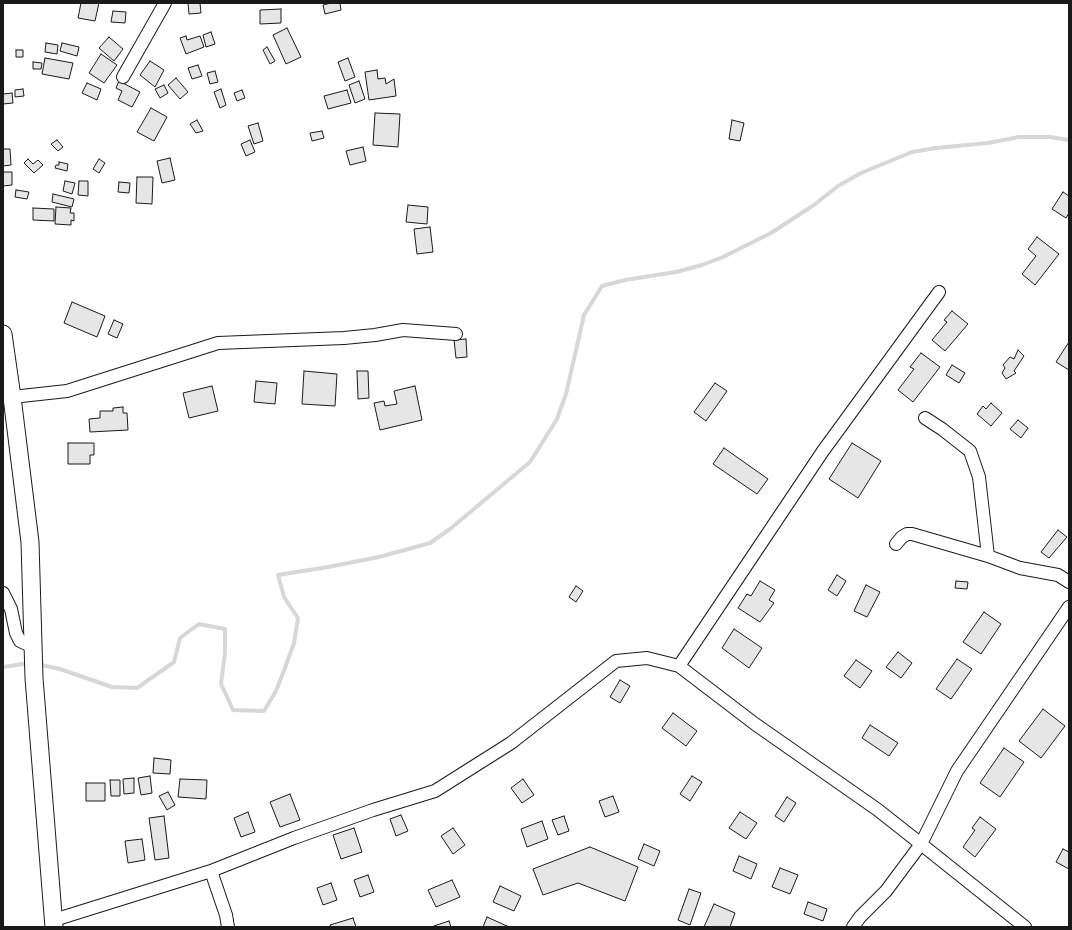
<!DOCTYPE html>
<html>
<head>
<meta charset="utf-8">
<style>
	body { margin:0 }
	#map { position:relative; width:1072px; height:930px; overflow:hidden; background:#fff; font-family:Cabin,sans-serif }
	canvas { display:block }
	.frame { position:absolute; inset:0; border:4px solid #1a1a1a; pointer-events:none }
</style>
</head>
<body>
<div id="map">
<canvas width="1072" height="930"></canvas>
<div class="frame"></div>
</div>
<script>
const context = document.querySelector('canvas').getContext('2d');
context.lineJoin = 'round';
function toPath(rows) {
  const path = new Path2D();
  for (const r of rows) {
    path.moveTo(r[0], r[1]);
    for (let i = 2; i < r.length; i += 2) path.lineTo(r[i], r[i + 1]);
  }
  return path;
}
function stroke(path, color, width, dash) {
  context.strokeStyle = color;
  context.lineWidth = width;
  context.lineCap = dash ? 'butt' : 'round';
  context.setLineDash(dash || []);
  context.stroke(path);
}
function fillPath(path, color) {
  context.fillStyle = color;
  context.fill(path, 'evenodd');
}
stroke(toPath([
	[37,664,60,669,112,687,137,688,174,662,180,638,199,624,225,629,225,653,221,684,233,710,264,711,276,691,285,668,294,643,298,618,284,597,278,575,328,567,379,557,430,543,450,529,530,462,557,419,566,394,584,315,602,286,625,280,676,272,702,265,723,257,771,233,814,205,838,186,861,173,912,152,936,148,988,143,1019,137,1050,137,1069,140],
	[3,667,30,663]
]), '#d7d7d7', 4);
const building = toPath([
	[81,3,99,3,95,21,78,18,81,3],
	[188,3,200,3,201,13,189,14,188,3],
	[331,3,340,3,341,10,325,14,323,5,331,3],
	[281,9,281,23,260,24,260,10,281,9],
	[113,11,126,12,125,23,111,22,113,11],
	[287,28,301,57,286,64,273,35,287,28],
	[211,32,215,44,206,47,203,35,211,32],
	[186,36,187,40,200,36,204,47,186,54,180,38,186,36],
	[109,37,123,49,114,61,99,48,109,37],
	[46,43,58,45,57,54,45,52,46,43],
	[62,43,79,47,77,56,60,51,62,43],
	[267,47,275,61,270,64,263,50,267,47],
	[16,50,23,50,23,57,16,57,16,50],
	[101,54,117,65,104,83,89,73,101,54],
	[45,58,73,63,69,79,42,74,45,58],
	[348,58,355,77,345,81,338,62,348,58],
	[150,61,164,70,155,87,140,75,150,61],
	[33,62,42,63,41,69,33,69,33,62],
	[198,65,202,76,192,79,188,68,198,65],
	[377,70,378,79,385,78,386,84,394,79,396,96,369,100,365,72,377,70],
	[215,71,218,82,210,84,207,73,215,71],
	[176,78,188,92,180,99,168,85,176,78],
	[119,81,140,92,132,107,118,100,122,91,116,88,119,81],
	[359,81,365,99,355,103,349,85,359,81],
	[87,83,101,89,97,100,82,93,87,83],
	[164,85,168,93,160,98,155,89,164,85],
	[23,89,24,96,15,97,15,90,23,89],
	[221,89,226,105,220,108,214,92,221,89],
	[242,90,245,98,237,101,234,93,242,90],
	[347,90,351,103,328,109,324,96,347,90],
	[12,93,13,103,3,104,3,94,12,93],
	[151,108,167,117,154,141,137,132,151,108],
	[375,113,400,114,398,147,373,145,375,113],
	[197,120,203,131,196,133,190,124,197,120],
	[732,120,744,123,740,141,729,139,732,120],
	[258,123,263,141,254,144,248,126,258,123],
	[322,131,324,138,312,141,310,133,322,131],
	[57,140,63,147,58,151,51,144,57,140],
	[250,140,255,152,246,156,241,144,250,140],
	[3,147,3,149,10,149,11,165,3,166,3,147],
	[363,147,366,161,350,165,346,151,363,147],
	[170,158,175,180,162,183,157,161,170,158],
	[28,159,33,164,38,160,43,165,34,173,24,163,28,159],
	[99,159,105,163,99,173,93,169,99,159],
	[59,162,68,164,67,171,55,168,56,165,59,165,59,162],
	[3,172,12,172,12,185,3,186,3,172],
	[137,177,153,177,152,204,136,203,137,177],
	[65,181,75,183,72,194,63,191,65,181],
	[79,181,88,181,88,196,78,195,79,181],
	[119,182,130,183,129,193,118,192,119,182],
	[16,190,29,192,27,199,15,197,16,190],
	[1063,192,1069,196,1069,213,1066,218,1052,209,1063,192],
	[53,194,74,199,72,207,52,202,53,194],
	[408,205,428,207,427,224,406,222,408,205],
	[56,207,71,208,70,213,74,213,74,221,71,220,71,225,55,224,56,207],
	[33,208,54,209,54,221,33,220,33,208],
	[430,227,433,252,417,254,414,229,430,227],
	[1037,237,1059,254,1035,285,1022,274,1036,256,1028,249,1037,237],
	[72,302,105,316,97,337,64,323,72,302],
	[952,311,968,324,945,351,932,340,947,322,944,320,952,311],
	[114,320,123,324,117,338,108,334,114,320],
	[466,339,467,357,456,358,454,340,466,339],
	[1069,342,1069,370,1056,362,1069,342],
	[1018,350,1024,356,1014,371,1016,373,1006,379,1002,373,1005,368,1003,365,1010,357,1014,359,1018,350],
	[921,353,940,367,913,402,898,390,914,369,910,367,921,353],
	[952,365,965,373,959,383,946,375,952,365],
	[304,371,337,374,335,406,302,404,304,371],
	[357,371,368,371,369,398,358,399,357,371],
	[256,381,277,383,275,404,254,402,256,381],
	[715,383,727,391,706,421,694,412,715,383],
	[212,386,218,411,189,418,183,393,212,386],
	[415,386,422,420,380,430,374,403,384,401,385,406,397,404,394,391,415,386],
	[991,403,1002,413,991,426,977,414,983,406,986,409,991,403],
	[123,407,123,413,127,413,128,430,90,432,89,419,100,418,100,411,113,411,113,408,123,407],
	[1018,420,1028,428,1021,438,1010,429,1018,420],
	[68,443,94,443,94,455,90,455,90,464,68,464,68,443],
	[852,443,881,461,858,498,829,479,852,443],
	[724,448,768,479,757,494,713,464,724,448],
	[1058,530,1067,537,1049,558,1041,552,1058,530],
	[837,575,846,581,837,596,828,590,837,575],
	[760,581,775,590,769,600,774,603,760,622,738,608,747,594,751,596,760,581],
	[956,581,968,582,967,589,955,588,956,581],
	[866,585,880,592,867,617,854,611,866,585],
	[576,586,583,591,576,602,569,597,576,586],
	[984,612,1001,624,981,654,963,642,984,612],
	[734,629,762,648,749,668,722,648,734,629],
	[898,652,912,663,901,678,886,667,898,652],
	[957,659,972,669,951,699,936,689,957,659],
	[856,660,872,671,860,688,844,676,856,660],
	[620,680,630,686,620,703,610,697,620,680],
	[1043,709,1065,726,1041,758,1019,741,1043,709],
	[673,713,697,731,686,746,662,728,673,713],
	[870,725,898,743,889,756,862,738,870,725],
	[1004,748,1024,762,1000,797,980,783,1004,748],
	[154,758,171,760,170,774,153,773,154,758],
	[150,776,152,793,141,795,138,778,150,776],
	[692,776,702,782,690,801,680,794,692,776],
	[134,778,134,793,124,794,123,779,134,778],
	[180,779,207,780,206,799,178,797,180,779],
	[523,779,534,795,522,803,511,788,523,779],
	[110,780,120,780,120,796,111,796,110,780],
	[86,783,105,783,105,801,86,801,86,783],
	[168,792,175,805,167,810,159,796,168,792],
	[290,794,300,820,280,827,270,802,290,794],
	[613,796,619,812,605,817,599,801,613,796],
	[787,797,796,803,784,822,775,816,787,797],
	[248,812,255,832,241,837,234,818,248,812],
	[740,812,757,823,746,839,729,828,740,812],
	[401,815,408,831,396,836,390,819,401,815],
	[164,816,169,858,155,860,149,818,164,816],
	[564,816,569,831,558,835,552,820,564,816],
	[980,817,996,829,975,857,963,847,975,830,972,828,980,817],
	[542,821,548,839,527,847,521,829,542,821],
	[354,828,362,852,341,859,333,835,354,828],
	[453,828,465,845,453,854,441,836,453,828],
	[142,839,145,860,128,863,125,841,142,839],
	[644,844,660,851,654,866,638,859,644,844],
	[590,847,638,867,625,901,578,883,543,895,533,869,590,847],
	[1063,849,1069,852,1069,869,1056,862,1063,849],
	[739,856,757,864,751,879,733,871,739,856],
	[780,868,798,875,790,894,772,887,780,868],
	[368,875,374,892,360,897,354,880,368,875],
	[452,880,460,897,436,907,428,890,452,880],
	[331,883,337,900,323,905,317,888,331,883],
	[500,886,521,896,514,911,493,902,500,886],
	[689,889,701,893,690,925,678,920,689,889],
	[808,902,827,909,823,921,804,914,808,902],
	[714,904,735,913,730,927,704,927,714,904],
	[487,917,509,927,483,927,487,917],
	[353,918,356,927,331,927,330,925,353,918],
	[449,921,451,927,431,927,449,921]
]);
fillPath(building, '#e6e6e6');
stroke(building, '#1a1a1a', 1);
const street = toPath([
	[123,77,165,3],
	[12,397,67,391,218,343,344,338,375,335,403,330,456,334],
	[925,418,942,429,970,451,979,477,988,556],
	[896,544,902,537,907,534,912,534,988,556,1020,568,1058,575,1069,582],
	[3,593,11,609,16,633,20,641,33,647],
	[679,666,823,451,939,292],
	[211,871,294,838,373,810,435,791,511,743,616,661,647,658,679,666,755,724,878,810,921,844,886,891,860,917,853,927],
	[54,920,211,871,226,915,228,927],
	[1025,927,921,844,957,771,1069,607]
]);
const secondary = toPath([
	[3,334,12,397,30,542,34,678,54,927]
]);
stroke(street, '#1a1a1a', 14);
stroke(secondary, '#1a1a1a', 19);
stroke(street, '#fff', 12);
stroke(secondary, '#fff', 17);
</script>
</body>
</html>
